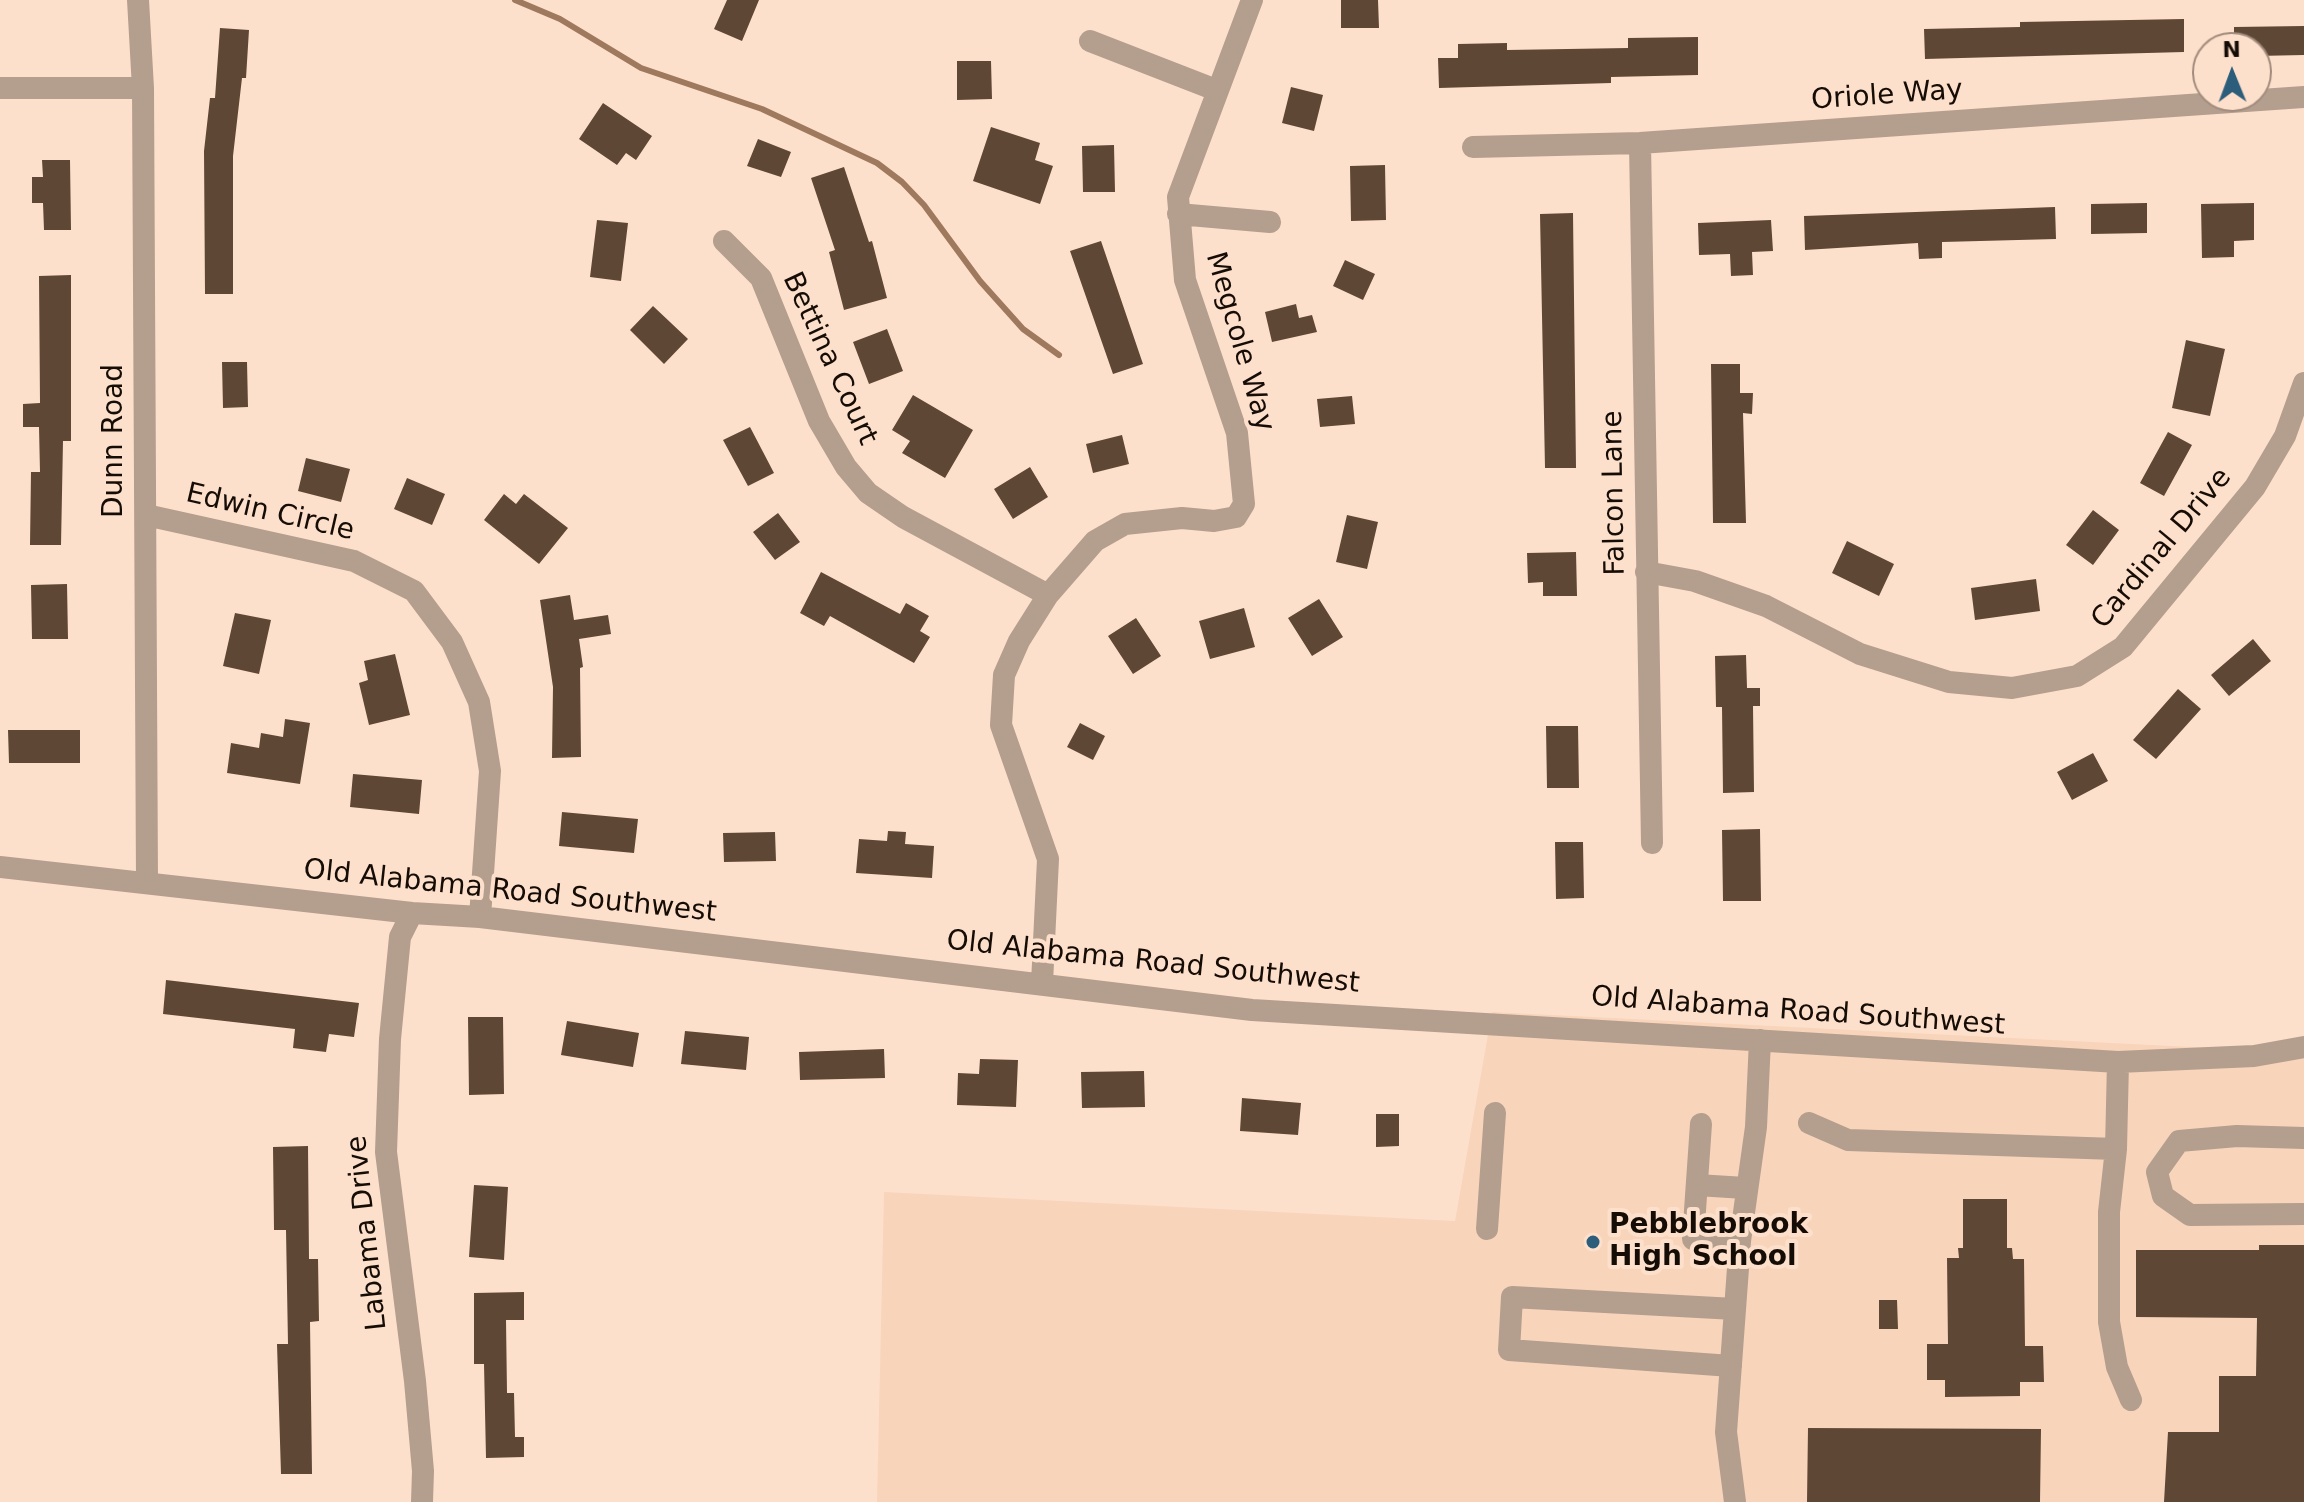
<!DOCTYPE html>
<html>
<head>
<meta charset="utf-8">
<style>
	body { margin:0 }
	#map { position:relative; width:2304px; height:1502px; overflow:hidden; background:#fde0cb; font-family:"DejaVu Sans",sans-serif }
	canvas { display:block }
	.north { position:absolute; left:2192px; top:32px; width:80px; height:80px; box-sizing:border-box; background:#fde0cb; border:2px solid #a18b7c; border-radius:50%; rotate:359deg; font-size:22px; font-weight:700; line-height:32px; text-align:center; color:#160c06 }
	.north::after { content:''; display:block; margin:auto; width:28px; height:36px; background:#2c5d7a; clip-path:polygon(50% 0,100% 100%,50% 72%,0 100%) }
</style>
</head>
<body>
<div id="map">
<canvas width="2304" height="1502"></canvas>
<div class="north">N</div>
</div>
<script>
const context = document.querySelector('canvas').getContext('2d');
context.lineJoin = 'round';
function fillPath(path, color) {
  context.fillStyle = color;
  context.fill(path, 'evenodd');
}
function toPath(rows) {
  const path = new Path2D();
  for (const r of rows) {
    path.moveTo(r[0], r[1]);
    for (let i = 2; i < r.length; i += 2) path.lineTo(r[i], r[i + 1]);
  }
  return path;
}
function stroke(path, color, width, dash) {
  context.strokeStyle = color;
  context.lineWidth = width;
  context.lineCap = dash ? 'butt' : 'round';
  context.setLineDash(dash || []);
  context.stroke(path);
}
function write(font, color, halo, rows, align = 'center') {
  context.font = font + ' "DejaVu Sans",sans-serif';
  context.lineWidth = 8;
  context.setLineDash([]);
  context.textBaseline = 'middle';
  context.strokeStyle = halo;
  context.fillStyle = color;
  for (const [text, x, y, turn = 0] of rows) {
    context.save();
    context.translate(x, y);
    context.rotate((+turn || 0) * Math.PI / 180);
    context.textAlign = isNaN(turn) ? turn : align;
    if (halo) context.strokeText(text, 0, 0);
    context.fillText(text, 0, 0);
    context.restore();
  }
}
fillPath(toPath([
	[1492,1012,2272,1051,2304,1039,2304,1502,877,1502,884,1192,1455,1221]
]), '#f8d4bb');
stroke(toPath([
	[515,0,560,19,641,68,762,109,877,163,902,182,924,205,980,281,1023,329,1059,355]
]), '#9f795e', 6);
fillPath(toPath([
	[727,0,759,0,742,41,714,29],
	[1341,0,1378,0,1379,28,1341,28],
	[2184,19,2184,52,1925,59,1924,29,2020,27,2020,22],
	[2304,26,2304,55,2256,56,2256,48,2234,48,2234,27],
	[220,28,249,30,246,78,242,78,233,156,233,294,205,294,204,151,210,98,215,98],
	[1698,37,1698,75,1611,77,1611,83,1439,88,1438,58,1458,58,1458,44,1507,43,1507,50,1628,48,1628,38],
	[957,61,991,61,992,99,957,100],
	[1291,87,1323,95,1314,131,1282,123],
	[603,103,652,136,636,160,626,153,617,165,579,139],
	[991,127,1040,143,1035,160,1053,166,1040,204,973,181],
	[758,139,791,152,781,177,747,166],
	[1114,145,1115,192,1083,192,1082,146],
	[42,160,70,160,71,230,44,230,43,203,32,203,32,177,43,177],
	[1385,165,1386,220,1351,221,1350,166],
	[844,167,869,242,872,241,887,298,844,310,829,252,835,250,811,178],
	[2147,203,2147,233,2091,234,2091,204],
	[2254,203,2254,240,2234,241,2234,257,2202,258,2201,204],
	[2055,207,2056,239,1942,242,1942,258,1919,259,1918,243,1805,250,1804,216],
	[1573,213,1576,468,1545,468,1540,214],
	[597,220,628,223,621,281,590,277],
	[1771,220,1773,251,1752,252,1753,275,1731,276,1730,254,1699,255,1698,223],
	[1101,241,1143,364,1113,374,1070,251],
	[1345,260,1375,274,1363,300,1333,286],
	[71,275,71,441,63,441,61,545,30,545,31,472,40,472,39,427,23,427,23,404,40,403,39,276],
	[1296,304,1299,318,1312,315,1317,332,1272,342,1265,312],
	[653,306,688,339,664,364,630,330],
	[887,329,903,371,869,384,853,342],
	[2186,340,2225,349,2210,416,2172,408],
	[222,362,247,362,248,407,223,408],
	[1711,364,1740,364,1740,393,1753,393,1752,414,1743,413,1746,523,1713,523],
	[913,395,973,430,945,478,902,453,910,441,892,430],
	[1352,396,1355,424,1320,427,1317,399],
	[750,427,774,473,748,486,723,440],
	[2168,432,2192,445,2164,496,2140,483],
	[1122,435,1129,464,1093,473,1086,444],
	[306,458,350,469,341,502,298,491],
	[1030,467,1048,497,1013,519,994,489],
	[407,478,445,494,432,525,394,509],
	[504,494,516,504,524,494,568,528,539,564,484,520],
	[2093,510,2119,530,2093,565,2066,545],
	[778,513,800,542,775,560,753,532],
	[1347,515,1378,522,1367,569,1336,562],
	[1847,541,1894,564,1879,596,1832,573],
	[1576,552,1577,596,1543,596,1543,582,1528,583,1527,553],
	[821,572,900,614,906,603,929,616,920,631,930,637,914,663,830,616,824,626,800,613],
	[2036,579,2040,611,1975,620,1971,588],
	[67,584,68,639,32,639,31,585],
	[570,595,574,620,608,615,611,634,579,639,583,667,580,668,581,757,552,758,553,687,540,600],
	[1319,599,1343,637,1312,656,1288,618],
	[1244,608,1255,647,1210,659,1199,621],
	[235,613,271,620,259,674,223,666],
	[1136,618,1161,656,1133,674,1108,636],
	[2253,639,2271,661,2229,696,2211,675],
	[395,654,410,715,369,725,359,683,368,680,364,661],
	[1746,655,1747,688,1760,688,1760,706,1753,706,1754,792,1723,793,1722,707,1716,707,1715,656],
	[2178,689,2201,709,2156,759,2133,740],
	[285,719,310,723,300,784,227,773,231,743,259,748,261,733,283,737],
	[1080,723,1105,736,1093,760,1067,747],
	[1546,726,1578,726,1579,788,1547,788],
	[8,730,80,730,80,763,9,763],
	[2093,753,2108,781,2072,800,2057,772],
	[353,774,422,780,419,814,350,807],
	[562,812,638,819,634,853,559,846],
	[1760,829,1761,901,1723,901,1722,830],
	[888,831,906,832,905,844,934,846,932,878,856,873,859,839,887,841],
	[775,832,776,861,724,862,723,833],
	[1555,842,1583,842,1584,898,1556,899],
	[166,980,359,1003,354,1037,329,1034,326,1052,293,1048,295,1029,163,1014],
	[468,1017,503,1017,504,1094,469,1095],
	[567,1021,639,1033,633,1067,561,1055],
	[685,1031,749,1037,746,1070,681,1064],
	[884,1049,885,1078,800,1080,799,1052],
	[980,1059,1018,1060,1016,1107,957,1105,958,1073,979,1074],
	[1144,1071,1145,1107,1082,1108,1081,1072],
	[1242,1098,1301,1103,1298,1135,1240,1131],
	[1376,1114,1399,1114,1399,1146,1376,1147],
	[308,1146,309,1259,318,1259,319,1321,310,1322,312,1474,281,1474,277,1344,288,1344,286,1230,274,1230,273,1147],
	[474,1185,508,1187,504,1260,469,1257],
	[1963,1199,2007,1199,2007,1248,2012,1248,2013,1259,2024,1259,2025,1346,2043,1346,2044,1382,2020,1382,2020,1396,1945,1397,1945,1380,1927,1380,1927,1344,1948,1344,1947,1258,1959,1258,1958,1248,1963,1248],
	[2259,1245,2304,1245,2304,1502,2164,1502,2168,1432,2219,1432,2219,1376,2256,1376,2257,1318,2136,1317,2136,1250,2259,1250],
	[524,1292,524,1320,506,1320,507,1393,514,1393,515,1437,524,1437,524,1457,486,1458,484,1364,474,1364,474,1293],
	[1879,1300,1897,1300,1898,1329,1879,1329],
	[1808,1428,2041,1429,2040,1502,1807,1502]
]), '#5e4735');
stroke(toPath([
	[138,0,143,88,147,882],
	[1090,41,1216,90],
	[0,88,143,88],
	[1640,143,1652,843],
	[1473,147,1640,143,2304,97],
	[1178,214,1270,222],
	[724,241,761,278,819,421,846,467,868,493,903,517,1048,595],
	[146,515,354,561,414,591,452,642,479,702,490,771,480,917],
	[1646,572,1695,581,1766,606,1860,654,1949,682,2012,688,2077,676,2123,647,2255,487,2285,436,2304,383],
	[0,867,412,913,480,917,1252,1010,2118,1062,2254,1056,2304,1047],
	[412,913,400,937,390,1039,386,1152,415,1381,423,1471,422,1502],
	[1042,983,1048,859,1001,725,1004,675,1019,641,1048,595,1095,541,1125,524,1182,518,1214,521,1236,517,1244,504,1237,433,1185,280,1178,197,1252,0],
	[2118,1062,2116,1149,2109,1212,2109,1322,2117,1367,2131,1400],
	[1809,1123,1848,1140,2116,1149],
	[1701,1124,1693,1239,1740,1241],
	[2304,1138,2237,1136,2179,1141,2157,1172,2163,1196,2190,1215,2304,1214],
	[1697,1185,1745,1188],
	[1487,1229,1495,1113],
	[1731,1366,1509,1350,1512,1297,1735,1309],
	[1735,1502,1726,1432,1740,1241,1756,1127,1760,1040]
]), '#b49e8e', 22);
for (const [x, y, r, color] of [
	[1593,1242,8,"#2c5d7a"]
]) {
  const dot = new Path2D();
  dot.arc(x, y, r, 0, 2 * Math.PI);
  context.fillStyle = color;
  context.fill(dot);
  stroke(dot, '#fde0cb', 3);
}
write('28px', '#160c06', '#fde0cb', [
	["Oriole Way",1887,96,-4],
	["Megcole Way",1239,342,74],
	["Bettina Court",829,359,65],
	["Dunn Road",115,441,-90],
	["Falcon Lane",1615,493,-91],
	["Edwin Circle",270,513,13],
	["Cardinal Drive",2162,549,-50],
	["Old Alabama Road Southwest",510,892,6],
	["Old Alabama Road Southwest",1153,963,6],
	["Old Alabama Road Southwest",1798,1012,4],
	["Labama Drive",368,1233,-96]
]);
write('bold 28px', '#160c06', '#fde0cb', [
	["Pebblebrook",1609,1226],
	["High School",1609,1258]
], 'left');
</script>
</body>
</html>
